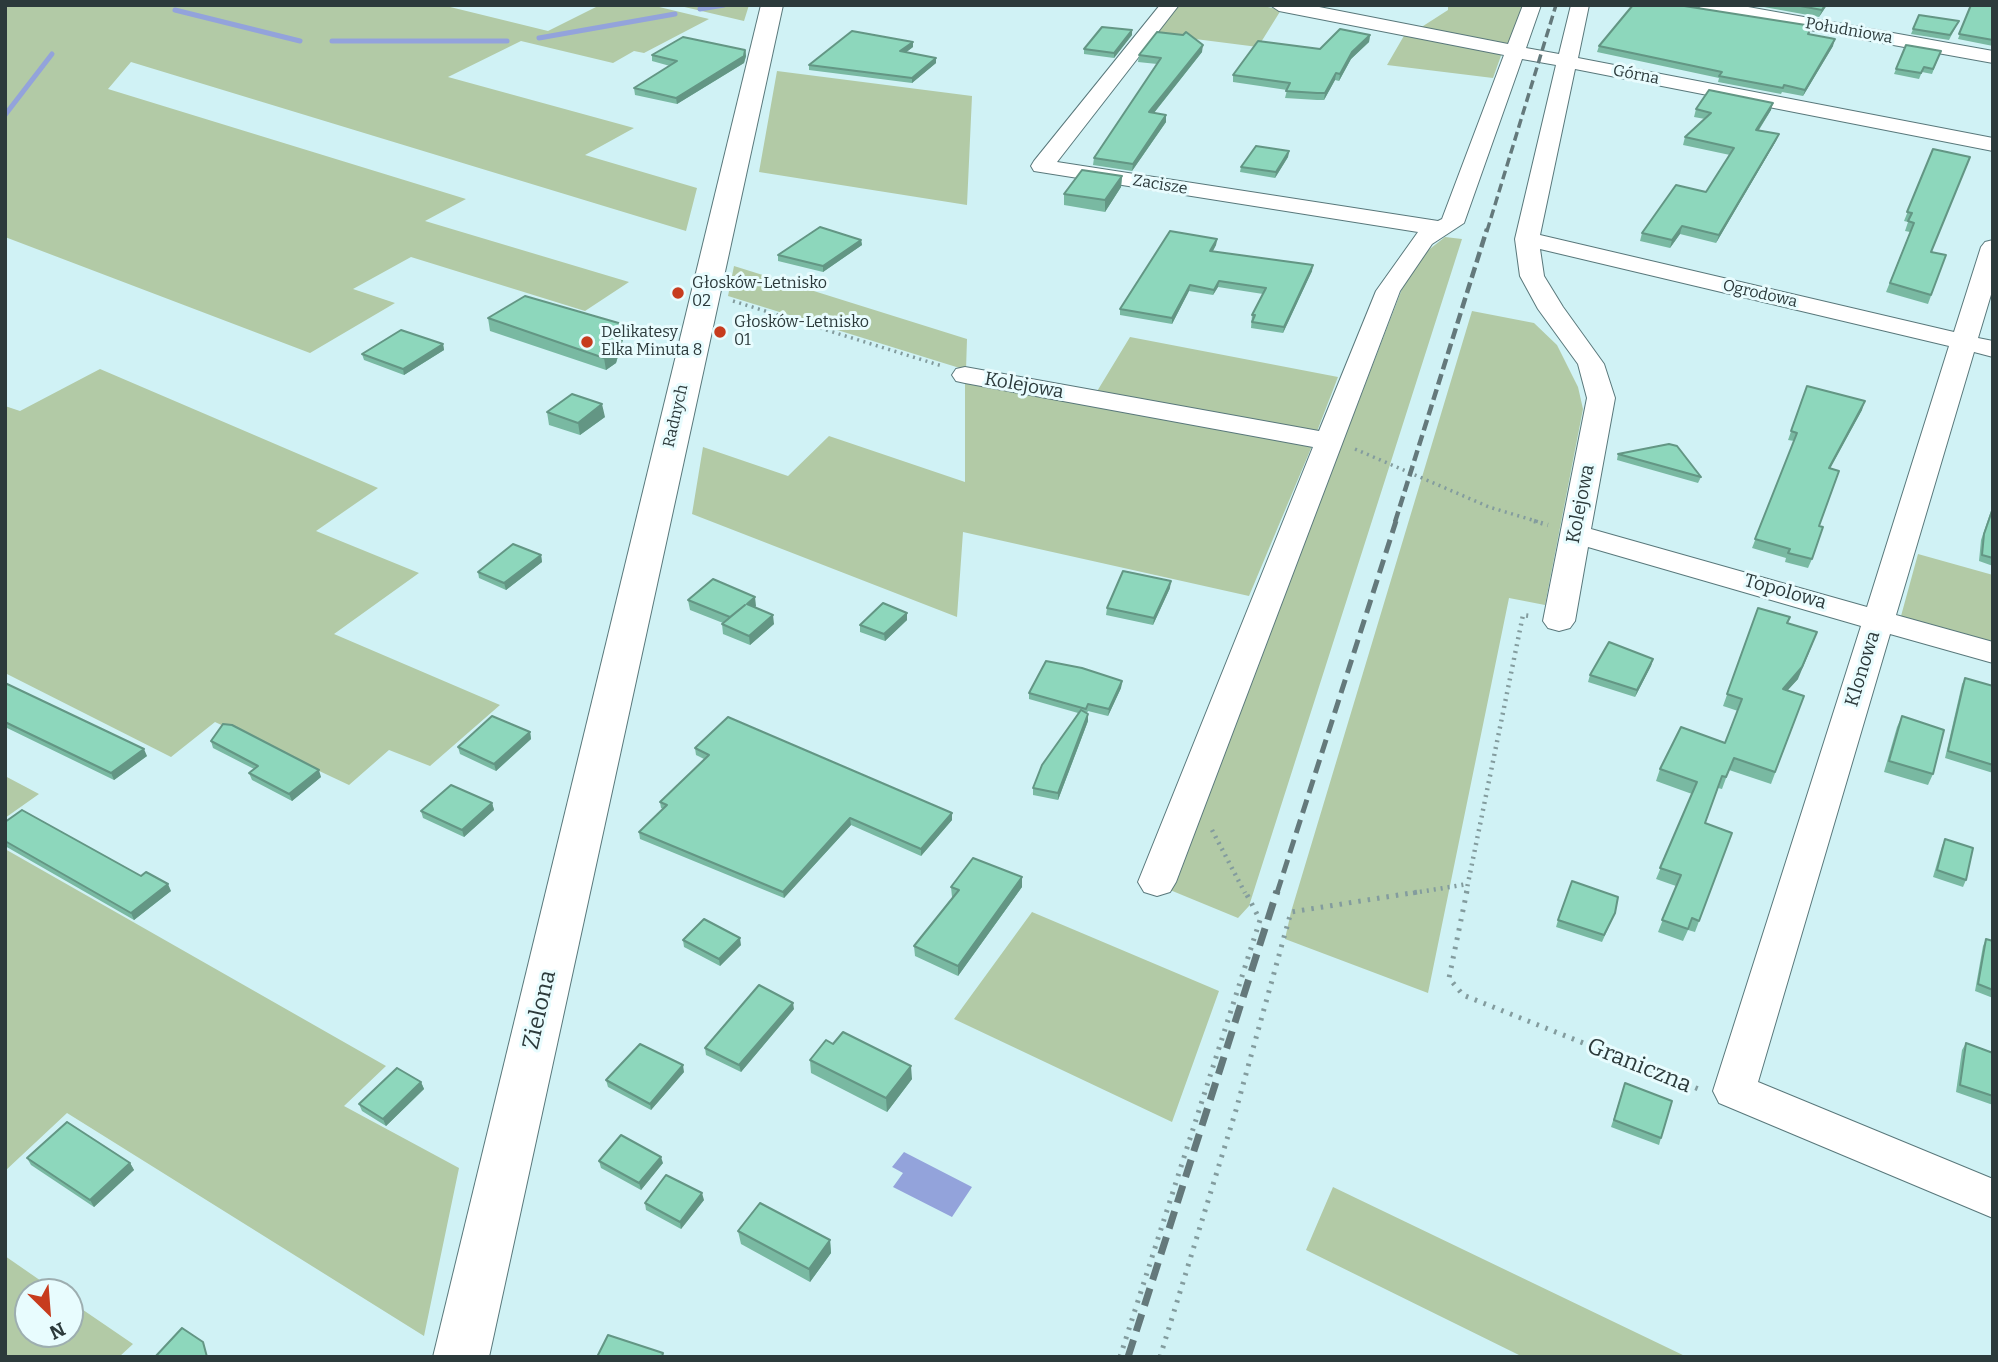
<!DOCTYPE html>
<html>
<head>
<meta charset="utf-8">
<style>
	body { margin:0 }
	#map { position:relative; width:1998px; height:1362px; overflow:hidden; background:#d0f2f5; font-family:Bitter,serif }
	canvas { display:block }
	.frame { position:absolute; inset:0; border:7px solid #2c3a3b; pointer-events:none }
	.north { position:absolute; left:14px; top:1278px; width:70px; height:70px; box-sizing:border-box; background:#e8fcfe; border:2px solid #9daeb0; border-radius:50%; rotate:155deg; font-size:19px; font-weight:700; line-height:28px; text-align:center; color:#2c3a3b }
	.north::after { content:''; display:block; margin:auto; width:24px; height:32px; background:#c73c1e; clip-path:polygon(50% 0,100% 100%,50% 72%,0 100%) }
</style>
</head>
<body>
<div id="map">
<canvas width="1998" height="1362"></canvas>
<div class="frame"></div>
<div class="north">N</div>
</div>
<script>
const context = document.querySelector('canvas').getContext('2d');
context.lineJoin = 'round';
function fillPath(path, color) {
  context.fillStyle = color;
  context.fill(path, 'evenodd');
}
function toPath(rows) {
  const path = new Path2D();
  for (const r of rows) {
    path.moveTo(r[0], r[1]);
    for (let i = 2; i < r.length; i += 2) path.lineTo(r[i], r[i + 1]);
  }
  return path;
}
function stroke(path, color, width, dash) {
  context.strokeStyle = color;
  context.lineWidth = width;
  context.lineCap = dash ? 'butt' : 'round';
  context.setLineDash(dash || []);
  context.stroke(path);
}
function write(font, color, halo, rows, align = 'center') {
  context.font = font + ' Bitter,serif';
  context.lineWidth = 6;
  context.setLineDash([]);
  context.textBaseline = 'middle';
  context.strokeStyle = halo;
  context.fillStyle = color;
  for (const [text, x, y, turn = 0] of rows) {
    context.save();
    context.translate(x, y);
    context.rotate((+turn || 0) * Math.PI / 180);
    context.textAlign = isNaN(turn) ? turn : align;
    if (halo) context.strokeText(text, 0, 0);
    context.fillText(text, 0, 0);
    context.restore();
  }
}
fillPath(toPath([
	[5,5,442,5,548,31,600,5,651,5,709,19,644,53,634,51,613,63,521,41,448,77,634,128,585,155,697,188,686,231,131,62,108,89,466,199,425,221,629,282,585,311,411,257,353,289,395,303,310,353,5,237],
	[676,5,749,5,744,21],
	[1179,5,1259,5,1281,10,1258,47,1156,34],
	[1448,5,1522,5,1510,45,1420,28,1448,10],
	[1405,34,1502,53,1493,78,1387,65],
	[777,71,972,96,967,205,759,172],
	[1445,237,1462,239,1249,906,1238,918,1170,890,1412,263],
	[734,266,967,339,966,370,728,296],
	[1472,311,1534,323,1557,345,1578,387,1583,409,1545,605,1509,598,1428,993,1285,939,1291,912],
	[1130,337,1338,377,1316,434,1096,393],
	[100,369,378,488,316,531,419,573,334,634,500,705,430,766,389,750,349,785,215,722,171,757,5,673,5,406,20,411],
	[965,380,1312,446,1249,596,963,532,957,617,692,514,703,447,788,476,829,436,965,482],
	[1918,554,1993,575,1993,643,1901,616],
	[5,776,39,794,5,818],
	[5,849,386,1066,344,1106,459,1168,424,1336,67,1113,5,1171],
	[1032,912,1219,991,1172,1122,954,1019],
	[1333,1187,1687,1357,1523,1357,1306,1250],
	[5,1256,57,1292,28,1292,28,1334,70,1334,70,1301,133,1344,119,1357,5,1357]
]), '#b2caa6');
fillPath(toPath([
	[904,1152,972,1187,952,1217,893,1187,903,1173,892,1167]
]), '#93a3db');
stroke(toPath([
	[700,9,724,5],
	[175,10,300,41],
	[539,38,675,14],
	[332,41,507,41],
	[5,115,52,54]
]), '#93a3db', 5);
const minor = toPath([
	[1160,5,1179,5,1057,162,1438,221,1442,219,1504,55,1279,11,1270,5,1309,5,1508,44,1523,5,1541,5,1526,48,1559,54,1571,5,1589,5,1578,58,1993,138,1993,151,1575,69,1540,235,1954,332,1981,247,1985,242,1993,240,1993,288,1978,338,1993,341,1993,357,1974,352,1896,615,1993,642,1993,663,1890,634,1758,1082,1993,1179,1993,1218,1719,1103,1713,1091,1861,626,1588,547,1575,621,1570,628,1559,631,1548,628,1543,621,1587,398,1578,364,1538,309,1520,276,1515,239,1556,65,1522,59,1464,223,1432,244,1400,291,1176,882,1170,892,1157,896,1144,892,1138,882,1313,447,965,383,956,381,952,375,956,369,965,367,1319,431,1376,291,1418,232,1034,171,1031,166,1034,161,1160,5],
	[1540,249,1949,346,1867,607,1591,529,1615,398,1604,364,1563,307,1544,276,1540,249],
	[1696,5,1737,5,1993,51,1993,63,1705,11,1696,5]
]);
const tertiary = toPath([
	[761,5,783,5,489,1357,433,1357,761,5]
]);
stroke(minor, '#59787b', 2);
stroke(tertiary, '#59787b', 2);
stroke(toPath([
	[733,301,942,366],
	[1355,449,1489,507,1539,522]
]), '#839c9e', 3.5, [2, 4.5]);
stroke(toPath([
	[1534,521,1548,525],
	[1212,830,1245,893],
	[1413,893,1468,884],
	[1466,893,1523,615,1530,616]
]), '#839c9e', 4.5, [2, 5]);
stroke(toPath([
	[1467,891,1449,978,1463,995,1701,1090],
	[1120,1357,1260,920,1245,891],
	[1160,1357,1236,1110,1291,912,1424,891]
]), '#839c9e', 5, [2.5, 7]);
fillPath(minor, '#fff');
fillPath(tertiary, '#fff');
stroke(toPath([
	[1487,231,1556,5]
]), '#64797b', 3.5, [9, 4.5]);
stroke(toPath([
	[1395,522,1487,229]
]), '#64797b', 4.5, [11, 5]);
stroke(toPath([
	[1277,893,1396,521]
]), '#64797b', 5, [14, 7]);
stroke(toPath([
	[1128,1357,1277,891]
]), '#64797b', 7, [18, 9]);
fillPath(toPath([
	[1753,5,1827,5,1819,17],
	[1971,5,1993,5,1993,46,1958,39],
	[1919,15,1959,21,1949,40,1911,34],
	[1809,34,1833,46,1803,96,1782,92,1781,94,1718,82,1719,78,1597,52,1599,46],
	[1132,35,1114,58,1084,54,1084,49],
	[1370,35,1369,42,1351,59,1339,81,1335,80,1324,100,1317,100,1285,98,1287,90,1233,82,1233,75],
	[1906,45,1941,51,1932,74,1922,72,1919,79,1894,74],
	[913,47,906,52,936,63,912,83,809,70,809,65],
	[745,50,746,56,744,63,677,104,635,95,634,88,670,66,652,61,652,55],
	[1202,52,1154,113,1166,122,1132,171,1093,165,1094,158,1157,64,1138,62,1139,55],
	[1696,109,1771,110,1759,130,1779,134,1776,141,1716,243,1680,234,1670,248,1640,241,1642,233,1706,192,1730,155,1683,145,1685,137,1705,119,1694,117],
	[1933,149,1932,252,1946,255,1928,304,1886,292,1910,232,1905,231,1908,222,1904,221],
	[1289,151,1288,157,1275,178,1240,172,1241,167],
	[1122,176,1121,187,1105,212,1064,205,1064,194],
	[1217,239,1216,245,1213,251,1312,271,1283,333,1251,328,1252,315,1263,294,1218,287,1213,295,1189,291,1172,324,1120,315,1120,309],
	[861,240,862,245,823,272,778,261,778,255],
	[488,318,622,324,624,336,616,363,606,370,490,331],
	[443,344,444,350,404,375,364,360,362,354],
	[1807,386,1862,410,1830,469,1819,526,1812,559,1808,568,1785,562,1786,558,1752,548,1794,441,1788,440],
	[547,412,605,417,580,435,549,425],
	[1618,454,1701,477,1698,483,1617,460],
	[1993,505,1993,566,1979,561,1981,540],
	[541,555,542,562,506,590,479,578,478,572],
	[1170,588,1153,625,1106,615,1107,608],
	[688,600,756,606,755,607,774,624,750,645,723,634,722,624,723,623,690,610],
	[1758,608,1798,679,1787,690,1804,696,1771,784,1729,770,1722,789,1718,788,1705,823,1732,833,1695,932,1688,930,1683,941,1658,932,1676,886,1656,879,1692,794,1656,781,1660,769,1725,743,1738,711,1723,706],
	[907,613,907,620,885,641,860,632,860,625],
	[1653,659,1651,666,1635,697,1588,682,1590,675],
	[1965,678,1993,686,1993,773,1945,758,1962,684],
	[1122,681,1121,688,1108,716,1088,711,1087,713,1088,721,1058,800,1033,795,1033,788,1078,713,1029,699,1029,693],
	[5,683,147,756,114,780,5,727],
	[1902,716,1933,774,1928,785,1884,772,1897,727],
	[530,732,531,739,496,771,460,754,458,747],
	[211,741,321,777,292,801,252,780,249,773,254,769,213,748],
	[695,748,952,813,952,820,921,856,851,825,784,898,640,839,639,832,663,809,661,808,660,802,704,759,696,755],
	[492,803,494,810,464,837,423,818,421,811],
	[5,822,141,876,171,891,134,920,5,846],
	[1945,839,1966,880,1963,887,1933,877,1942,846],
	[951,887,1022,887,958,976,915,956,914,946,953,897,952,897],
	[1558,920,1612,920,1602,942,1556,927],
	[1986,939,1993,941,1993,998,1975,991,1983,946],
	[683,940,741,945,720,966,684,947],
	[794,1009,741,1072,706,1055,705,1048],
	[1966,1043,1993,1053,1993,1105,1956,1092,1962,1050],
	[833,1044,912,1079,887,1112,811,1073,810,1060],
	[684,1072,651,1110,608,1087,606,1080],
	[421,1082,424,1089,386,1126,362,1111,359,1104],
	[1625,1083,1661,1138,1659,1145,1611,1127],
	[27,1158,130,1163,134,1170,94,1207,31,1165],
	[599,1161,663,1163,641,1190,601,1168],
	[704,1200,681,1229,646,1210,645,1203],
	[738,1231,830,1240,831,1253,810,1282,741,1244]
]), '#79b9a2');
fillPath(toPath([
	[1825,5,1827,5,1819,17,1822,10],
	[1132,30,1132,35,1114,58,1114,53],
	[1370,35,1369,42,1351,59,1339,81,1340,74,1352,52],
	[1835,39,1833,46,1803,96,1805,90],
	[913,42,913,47,900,57,900,51],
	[1203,45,1202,52,1149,119,1149,112],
	[745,50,746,56,744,63,677,104,676,98],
	[936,58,936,63,912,83,912,78],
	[1336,73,1335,80,1324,100,1325,93],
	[1773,103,1771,110,1754,137,1756,130],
	[1166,115,1166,122,1132,171,1133,164],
	[1779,134,1776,141,1716,243,1719,235],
	[1289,151,1288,157,1275,178,1276,172],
	[1122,176,1121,187,1105,212,1105,200],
	[1682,226,1680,234,1670,248,1672,240],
	[1217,239,1216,245,1210,256,1210,251],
	[861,240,862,245,823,272,823,266],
	[1313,265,1312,271,1283,333,1284,327],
	[1219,281,1218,287,1213,295,1214,290],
	[1190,285,1189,291,1172,324,1172,318],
	[622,324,624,336,616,363,606,370,604,358],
	[443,344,444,350,404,375,403,369],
	[1865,401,1862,410,1825,477,1829,468],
	[602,404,605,417,580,435,578,423],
	[541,555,542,562,506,590,504,583],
	[1171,581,1170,588,1153,625,1154,618],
	[755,597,756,606,748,613,747,604],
	[907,613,907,620,885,641,884,634],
	[773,615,774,624,750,645,749,636],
	[1813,643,1798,679,1779,700,1783,689],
	[1653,659,1651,666,1635,697,1637,690],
	[1122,681,1121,688,1108,716,1109,709],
	[1088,714,1088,721,1058,800,1058,793],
	[530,732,531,739,496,771,494,764],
	[144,749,147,756,114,780,111,773],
	[319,770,321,777,292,801,289,794],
	[492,803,494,810,464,837,462,830],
	[952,813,952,820,921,856,921,849],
	[850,818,851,825,784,898,783,892],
	[1022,877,1022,887,958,976,958,966],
	[168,884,171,891,134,920,131,913],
	[740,938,741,945,720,966,719,959],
	[793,1003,794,1009,741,1072,739,1065],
	[683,1065,684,1072,651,1110,650,1104],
	[911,1066,912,1079,887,1112,886,1098],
	[421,1082,424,1089,386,1126,383,1119],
	[661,1157,663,1163,641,1190,639,1183],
	[130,1163,134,1170,94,1207,90,1200],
	[702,1193,704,1200,681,1229,680,1222],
	[830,1240,831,1253,810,1282,809,1269]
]), '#639684');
const building = toPath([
	[1633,5,1678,5,1812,26,1808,34,1835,39,1805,90,1784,85,1783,88,1719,76,1722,72,1599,46,1633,5],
	[1795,5,1825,5,1822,10,1795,5],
	[1971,5,1993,5,1993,40,1959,34,1971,5],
	[1919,15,1959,21,1950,35,1913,29,1919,15],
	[1102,27,1132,30,1114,53,1084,49,1102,27],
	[1340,29,1370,35,1352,52,1340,74,1336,73,1325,93,1317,93,1286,91,1290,83,1233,75,1258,41,1320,49,1340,29],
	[852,31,913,42,900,51,936,58,912,78,809,65,852,31],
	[1157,32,1183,35,1186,32,1203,45,1149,112,1166,115,1133,164,1094,158,1161,58,1139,55,1157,32],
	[683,37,745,50,744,56,676,98,634,88,677,61,652,55,683,37],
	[1906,45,1941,51,1933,69,1924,67,1921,73,1896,69,1906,45],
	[1709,90,1773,103,1756,130,1779,134,1719,235,1682,226,1672,240,1642,233,1676,185,1706,192,1734,148,1685,137,1711,113,1696,109,1709,90],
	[1256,146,1289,151,1276,172,1241,167,1256,146],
	[1933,149,1970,157,1931,252,1946,255,1931,295,1890,283,1914,223,1908,221,1912,213,1907,212,1933,149],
	[1082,170,1122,176,1105,200,1064,194,1082,170],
	[820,227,861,240,823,266,778,255,820,227],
	[1170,231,1217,239,1210,251,1313,265,1284,327,1252,322,1255,315,1252,315,1266,288,1219,281,1214,290,1190,285,1172,318,1120,309,1170,231],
	[525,296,622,324,614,351,604,358,488,318,525,296],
	[401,330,443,344,403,369,362,354,401,330],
	[1807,386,1865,401,1829,468,1839,471,1819,526,1823,527,1812,559,1788,553,1790,549,1755,539,1797,433,1791,431,1807,386],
	[572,394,602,404,578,423,547,412,572,394],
	[1669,444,1677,446,1701,477,1618,454,1669,444],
	[1993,508,1993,558,1982,555,1984,534,1993,508],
	[513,544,541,555,504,583,478,572,513,544],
	[1123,571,1171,581,1154,618,1107,608,1123,571],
	[713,579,755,597,747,604,773,615,749,636,722,624,745,605,730,617,688,600,713,579],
	[883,603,907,613,884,634,860,625,883,603],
	[1758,608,1790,617,1787,623,1817,632,1802,667,1783,689,1804,696,1775,772,1734,758,1726,777,1722,776,1705,823,1732,833,1699,921,1692,918,1688,929,1662,920,1681,875,1660,868,1697,782,1660,769,1681,727,1725,743,1742,699,1727,694,1758,608],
	[1609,642,1653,659,1637,690,1590,675,1609,642],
	[1046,661,1082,668,1122,681,1109,709,1088,704,1086,709,1029,693,1046,661],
	[1965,678,1993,686,1993,765,1948,751,1965,678],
	[5,683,144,749,111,773,5,722,5,683],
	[1081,710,1088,714,1058,793,1033,788,1042,765,1081,710],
	[492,716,530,732,494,764,458,747,492,716],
	[1902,716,1944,730,1933,774,1889,761,1902,716],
	[728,717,952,813,921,849,850,818,783,892,639,832,667,805,660,802,709,755,695,748,728,717],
	[223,724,232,725,319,770,289,794,249,773,258,766,211,741,223,724],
	[451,785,492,803,462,830,421,811,451,785],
	[22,810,141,876,146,872,168,884,131,913,5,841,5,822,22,810],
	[1945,839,1973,848,1966,880,1937,870,1945,839],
	[973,858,1022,877,958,966,914,946,959,890,951,887,973,858],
	[1572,881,1618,897,1615,913,1604,935,1558,920,1572,881],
	[704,919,740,938,719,959,683,940,704,919],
	[1986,939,1993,941,1993,990,1978,984,1986,939],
	[759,985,793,1003,739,1065,705,1048,759,985],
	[843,1032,911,1066,886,1098,810,1060,826,1040,833,1044,843,1032],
	[1966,1043,1993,1053,1993,1096,1960,1085,1966,1043],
	[640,1044,683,1065,650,1104,606,1080,640,1044],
	[397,1068,421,1082,383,1119,359,1104,397,1068],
	[1625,1083,1672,1101,1661,1138,1614,1120,1625,1083],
	[67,1122,130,1163,90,1200,27,1158,67,1122],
	[621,1135,661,1157,639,1183,599,1161,621,1135],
	[666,1175,702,1193,680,1222,645,1203,666,1175],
	[760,1203,830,1240,809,1269,738,1231,760,1203],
	[182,1328,203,1342,207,1357,155,1357,182,1328],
	[608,1335,663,1353,662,1357,597,1357,608,1335]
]);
fillPath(building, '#8dd7bc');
stroke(building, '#639684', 2);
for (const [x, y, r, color] of [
	[678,293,7,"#c73c1e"],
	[720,332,7,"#c73c1e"],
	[587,342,7,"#c73c1e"]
]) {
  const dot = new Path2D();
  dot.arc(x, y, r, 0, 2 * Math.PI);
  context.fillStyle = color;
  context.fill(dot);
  stroke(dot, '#e8fcfe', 2.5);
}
write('16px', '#2c3a3b', '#e8fcfe', [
	["Południowa",1849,31,10],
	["Górna",1636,75,11],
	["Zacisze",1160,185,9],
	["Ogrodowa",1760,294,13],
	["Radnych",676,416,-77]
]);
write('16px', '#2c3a3b', '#e8fcfe', [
	["Głosków-Letnisko",692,284],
	["02",692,302],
	["Głosków-Letnisko",734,323],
	["01",734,341],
	["Delikatesy",601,333],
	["Elka Minuta 8",601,351]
], 'left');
write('19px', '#2c3a3b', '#e8fcfe', [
	["Kolejowa",1024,386,10],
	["Kolejowa",1581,504,-79],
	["Topolowa",1785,592,16],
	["Klonowa",1863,669,-73]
]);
write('23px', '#2c3a3b', '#e8fcfe', [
	["Zielona",540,1010,-77],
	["Graniczna",1639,1066,22]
]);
</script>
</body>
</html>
